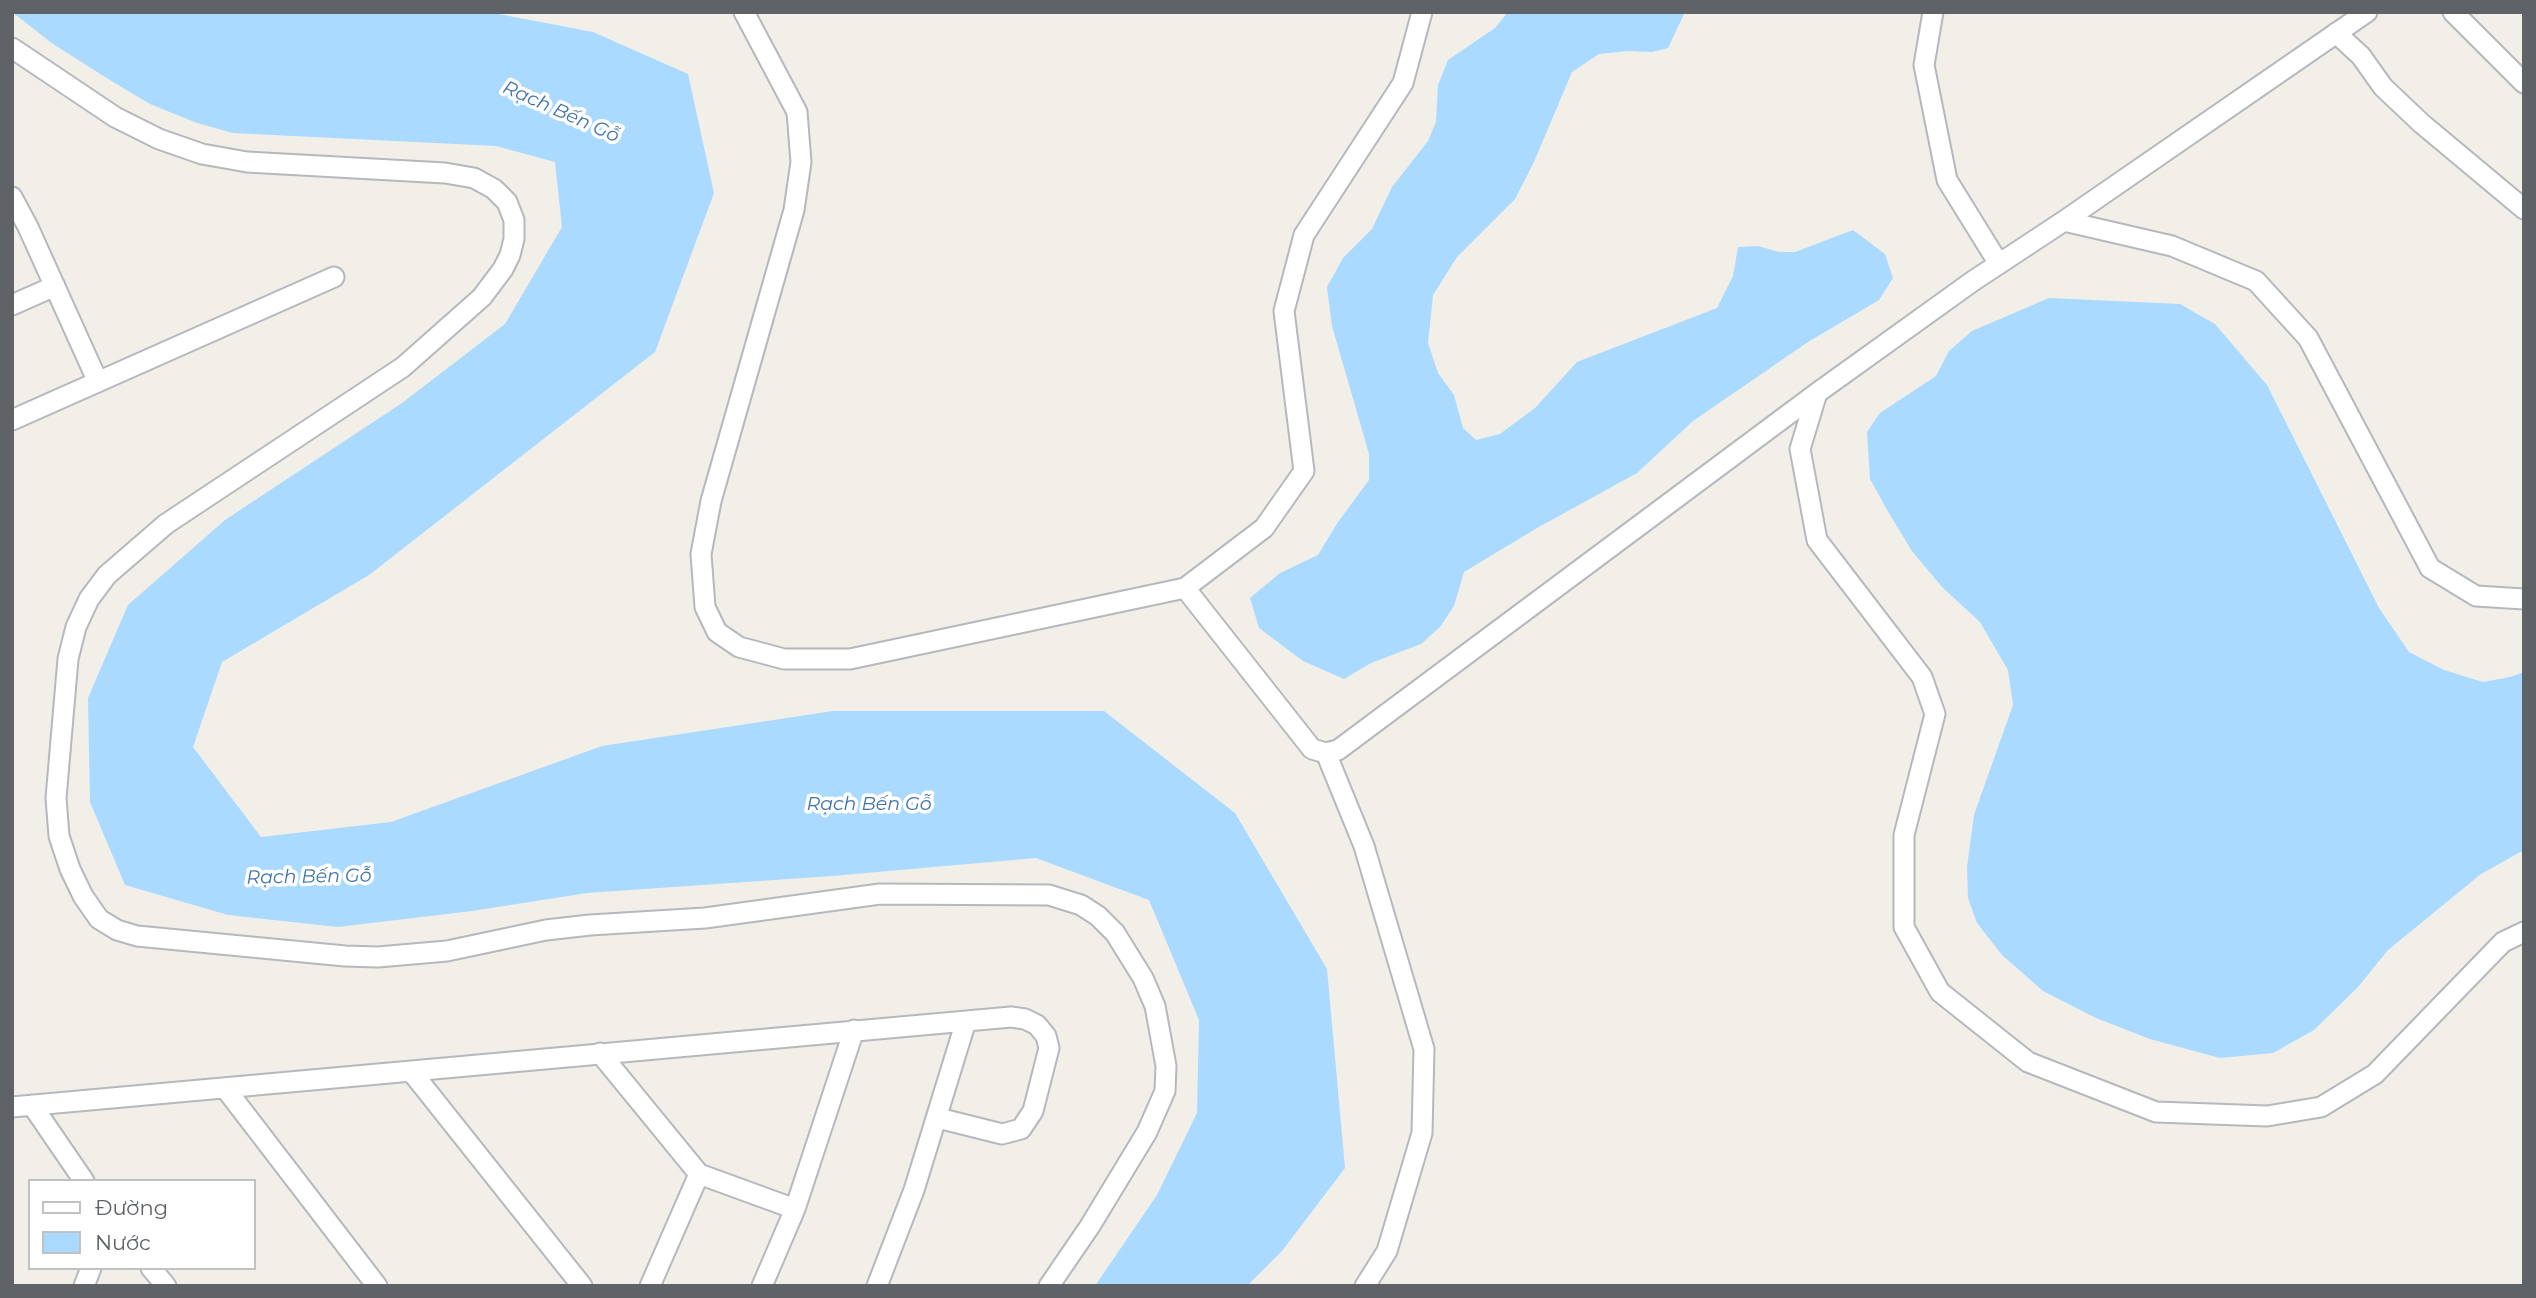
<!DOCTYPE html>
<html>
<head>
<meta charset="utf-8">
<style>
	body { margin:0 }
	#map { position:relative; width:2536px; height:1298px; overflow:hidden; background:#f1efe8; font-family:Montserrat,sans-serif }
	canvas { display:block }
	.frame { position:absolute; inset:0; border:14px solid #5f6368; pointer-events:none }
	.legend { position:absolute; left:28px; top:1179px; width:228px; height:91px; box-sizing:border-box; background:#fff; border:2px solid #bfc1c3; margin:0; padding:9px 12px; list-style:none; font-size:21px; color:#5f6368 }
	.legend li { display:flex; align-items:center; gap:14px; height:35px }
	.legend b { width:35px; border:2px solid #bfc1c3 }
</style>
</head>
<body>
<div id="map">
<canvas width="2536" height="1298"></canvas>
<div class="frame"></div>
<ul class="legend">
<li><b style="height:9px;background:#fff"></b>Đường</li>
<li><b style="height:19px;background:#aadaff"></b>Nước</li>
</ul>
</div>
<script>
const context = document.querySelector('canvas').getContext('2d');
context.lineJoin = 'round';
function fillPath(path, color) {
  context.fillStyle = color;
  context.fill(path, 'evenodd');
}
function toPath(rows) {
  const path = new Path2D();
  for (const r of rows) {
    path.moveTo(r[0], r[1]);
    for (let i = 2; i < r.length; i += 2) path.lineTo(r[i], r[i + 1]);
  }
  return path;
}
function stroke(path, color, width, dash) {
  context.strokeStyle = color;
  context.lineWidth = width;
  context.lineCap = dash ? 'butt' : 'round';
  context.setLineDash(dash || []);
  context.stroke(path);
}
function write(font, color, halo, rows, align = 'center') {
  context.font = font + ' Montserrat,sans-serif';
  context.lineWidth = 7;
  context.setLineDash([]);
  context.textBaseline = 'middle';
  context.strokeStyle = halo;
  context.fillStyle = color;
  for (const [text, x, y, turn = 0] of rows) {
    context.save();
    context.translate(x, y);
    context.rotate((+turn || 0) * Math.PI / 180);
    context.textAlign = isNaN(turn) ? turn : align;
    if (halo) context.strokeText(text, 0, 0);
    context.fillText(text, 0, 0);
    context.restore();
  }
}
fillPath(toPath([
	[12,12,488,12,593,32,688,74,714,193,655,352,369,575,222,662,193,747,261,837,391,822,602,746,833,711,1104,711,1235,813,1327,969,1345,1168,1282,1251,1247,1286,1095,1286,1157,1195,1197,1113,1199,1020,1149,900,1036,858,832,876,587,893,472,911,338,927,228,915,125,885,90,802,88,698,128,605,225,520,402,403,505,324,562,227,555,162,496,146,233,133,197,123,150,104,113,82,53,44],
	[1508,12,1685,12,1668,48,1652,52,1628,51,1599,54,1572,72,1533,164,1515,199,1457,257,1433,295,1428,343,1438,373,1454,395,1463,428,1476,440,1500,434,1535,408,1577,362,1717,308,1733,276,1738,247,1758,246,1779,252,1795,252,1853,230,1885,254,1893,278,1879,300,1808,342,1693,421,1637,473,1537,528,1464,572,1454,606,1440,627,1421,644,1371,663,1344,679,1303,661,1259,628,1250,598,1280,573,1318,555,1338,522,1369,480,1369,454,1332,326,1327,287,1343,258,1372,229,1392,187,1428,141,1436,122,1438,85,1448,60,1495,28],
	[2049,298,2180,304,2215,324,2267,385,2379,608,2409,652,2444,670,2483,682,2510,677,2524,672,2524,850,2481,874,2388,950,2358,987,2314,1030,2273,1053,2220,1058,2150,1039,2096,1018,2043,991,2002,955,1977,923,1968,898,1967,867,1974,815,2013,705,2008,670,1980,622,1942,587,1912,551,1890,515,1870,479,1867,432,1880,413,1936,376,1949,351,1972,331]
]), '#aadaff');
const minor = toPath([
	[744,12,797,112,801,162,794,210,711,501,701,554,705,607,717,632,739,647,784,659,850,659,1185,588,1264,528,1304,471,1284,311,1304,235,1403,83,1422,12],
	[1933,12,1924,65,1947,180,1999,264],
	[2453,12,2524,83],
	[2336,33,2361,56,2383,87,2421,123,2524,209],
	[12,48,115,117,159,139,202,154,247,162,445,173,474,178,494,189,507,202,514,220,514,239,510,255,503,269,482,297,403,367,166,524,107,575,89,599,76,627,68,659,56,798,59,836,70,869,83,896,99,919,117,930,137,936,345,956,378,957,447,951,546,930,590,925,705,918,880,894,1049,895,1081,905,1098,916,1115,933,1143,978,1155,1006,1166,1066,1165,1091,1147,1132,1090,1226,1049,1286],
	[12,197,28,227,98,382],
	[2064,221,2172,246,2256,281,2308,338,2430,568,2476,596,2524,599],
	[12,305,55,286],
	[1817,393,1800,449,1817,540,1922,677,1935,714,1904,835,1904,927,1940,992,2028,1062,2156,1112,2267,1116,2321,1107,2375,1074,2503,942,2524,932],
	[12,420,334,277],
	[1185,588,1312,749,1326,753,1338,750,1817,393,1973,281,2064,221,2367,12],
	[1326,753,1364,846,1424,1049,1422,1133,1387,1251,1365,1286],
	[600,1053,699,1174,795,1209],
	[411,1071,582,1286],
	[225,1088,377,1286],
	[32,1105,84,1181],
	[12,1107,1011,1017,1025,1019,1037,1025,1046,1036,1049,1048,1033,1111,1021,1129,1002,1134,938,1118],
	[151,1268,166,1286],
	[84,1286,91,1268],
	[650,1286,699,1174],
	[762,1286,795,1209,854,1030],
	[877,1286,914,1190,966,1021]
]);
stroke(minor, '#b5b8bc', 23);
stroke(minor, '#fff', 19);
write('italic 19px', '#4174aa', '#fff', [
	["Rạch Bến Gỗ",561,112,24],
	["Rạch Bến Gỗ",869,804],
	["Rạch Bến Gỗ",309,877,-1]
]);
</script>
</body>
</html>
